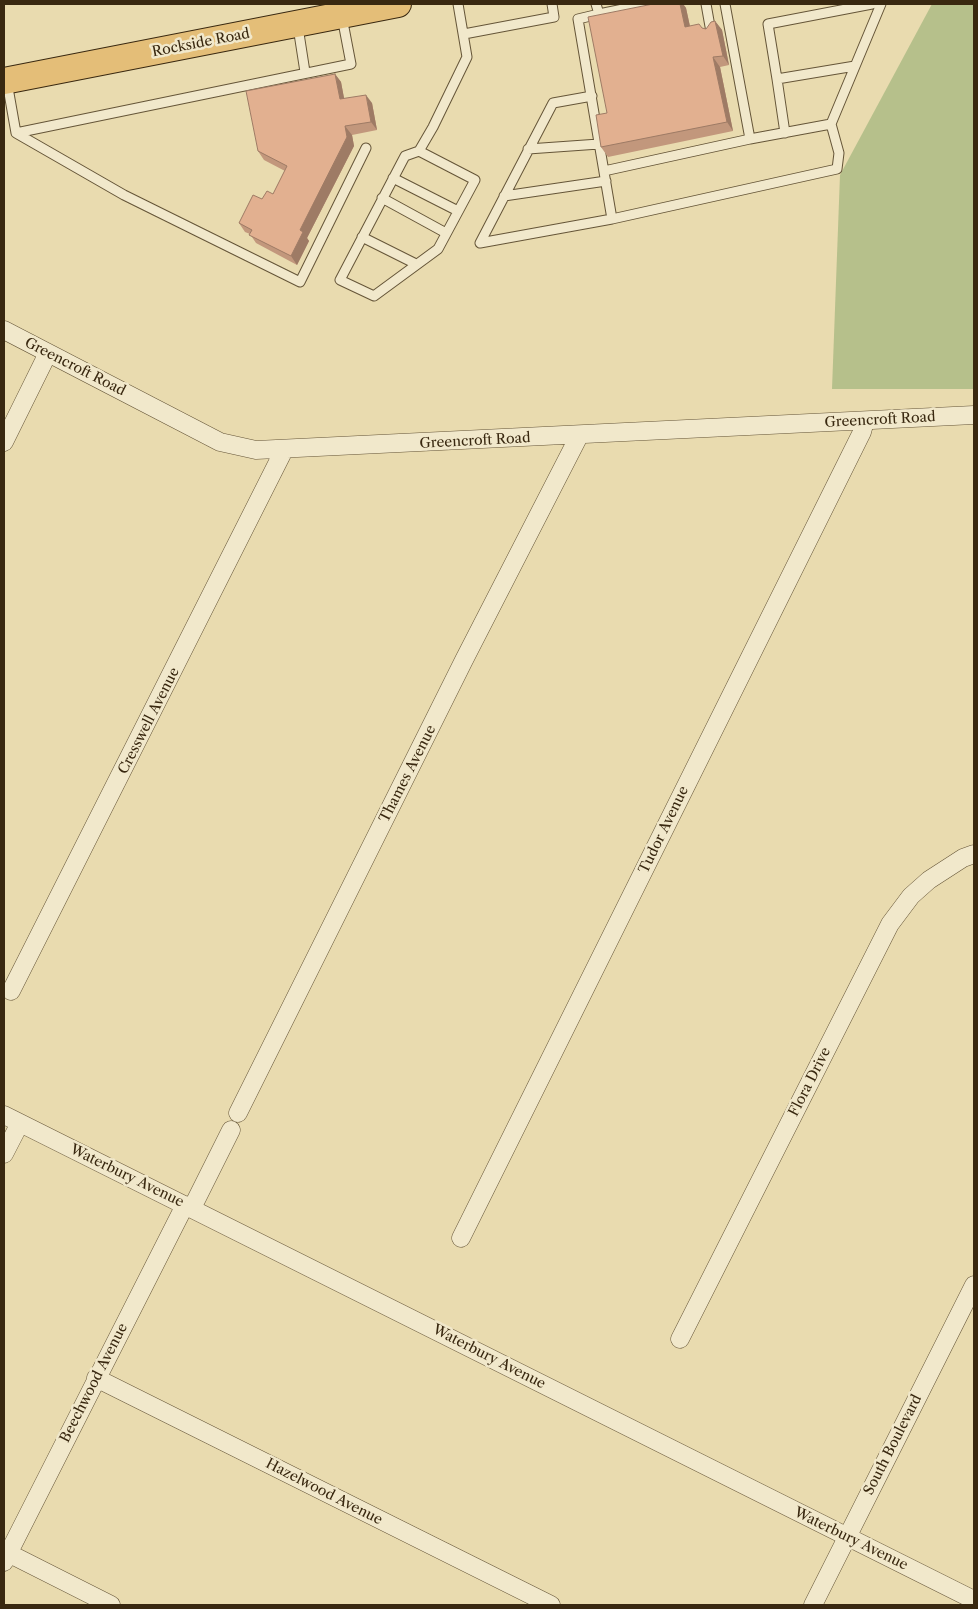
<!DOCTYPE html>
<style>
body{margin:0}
#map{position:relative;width:978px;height:1609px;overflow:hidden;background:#e9dbaf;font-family:"Libre Caslon Text",serif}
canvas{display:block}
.frame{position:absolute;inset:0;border:5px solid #392810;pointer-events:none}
</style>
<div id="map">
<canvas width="978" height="1609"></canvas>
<div class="frame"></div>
</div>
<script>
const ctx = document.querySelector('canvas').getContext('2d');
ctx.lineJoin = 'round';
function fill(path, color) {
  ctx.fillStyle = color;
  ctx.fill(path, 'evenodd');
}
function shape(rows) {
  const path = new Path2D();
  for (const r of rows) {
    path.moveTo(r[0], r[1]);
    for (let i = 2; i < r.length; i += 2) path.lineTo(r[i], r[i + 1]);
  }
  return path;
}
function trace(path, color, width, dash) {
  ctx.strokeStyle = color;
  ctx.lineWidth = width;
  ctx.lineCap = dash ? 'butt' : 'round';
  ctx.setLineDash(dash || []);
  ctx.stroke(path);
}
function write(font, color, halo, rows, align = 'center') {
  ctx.font = font + ' "Libre Caslon Text",serif';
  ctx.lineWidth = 5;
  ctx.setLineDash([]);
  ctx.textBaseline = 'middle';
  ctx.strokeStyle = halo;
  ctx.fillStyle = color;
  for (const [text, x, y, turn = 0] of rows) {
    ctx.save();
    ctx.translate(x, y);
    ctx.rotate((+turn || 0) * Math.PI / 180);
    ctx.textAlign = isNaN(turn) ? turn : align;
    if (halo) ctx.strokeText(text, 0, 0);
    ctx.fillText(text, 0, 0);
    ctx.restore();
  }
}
fill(shape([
 [932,4,974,4,974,389,832,389,840,175]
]), '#b6c08b');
const lane = shape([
 [596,4,599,14,647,4],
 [706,4,711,32],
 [725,4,750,139,831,124],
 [599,14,578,19,612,219,837,169,839,153,831,124,881,4],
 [298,27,305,72],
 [464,34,554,17,552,4],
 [855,66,777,79,768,24,872,4],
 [777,79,785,133],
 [7,82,16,133,124,195,300,282,366,148],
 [592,96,553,103,480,243,612,219],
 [16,133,351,64,342,17],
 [528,149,599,144],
 [419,151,475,180,438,249,374,296,340,280,405,156,419,151,433,127,467,57,458,4],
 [604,171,750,139],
 [393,178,458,211],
 [504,196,606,181],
 [382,198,446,233],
 [362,237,416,264]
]);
const street = shape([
 [4,330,220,442,256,450,974,415],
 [4,442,48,353],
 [11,991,284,450],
 [238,1113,464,660,579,436],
 [4,1115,974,1600],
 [4,1154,20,1123],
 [192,1208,231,1130],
 [461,1238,862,432,865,421],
 [680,1339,890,924,911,896,929,880,963,858,974,854],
 [96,1378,551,1605],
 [8,1553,111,1605],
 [4,1562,185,1205],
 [813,1605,974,1285]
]);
const primary = shape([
 [4,81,398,4]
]);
trace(lane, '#655538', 11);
trace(street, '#655538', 19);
trace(primary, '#392810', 28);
trace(lane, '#f1e8cb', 9);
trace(street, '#f1e8cb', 18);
trace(primary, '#e4be78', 26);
fill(shape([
 [653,4,683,4,686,8,690,26,706,29,715,21,722,30,729,65,720,67,733,131,608,157,601,147],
 [335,74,341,82,344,99,372,103,377,130,352,135,354,146,307,238,309,241,297,265,256,243,250,234,245,232,239,223,262,199,273,194,285,171,264,160,258,151]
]), '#c2977c');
fill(shape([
 [680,4,683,4,686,8,692,36,685,27],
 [715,21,722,30,729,65,723,56],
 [713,57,720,67,733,131,727,122],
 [335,74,341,82,346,108,340,99],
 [366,95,372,103,377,130,371,122],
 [345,126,352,135,354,146,307,238,309,241,297,265,291,256,300,230]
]), '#9e7b65');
const building = shape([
 [653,4,680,4,685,27,699,24,702,28,706,29,711,22,715,21,723,56,713,57,727,122,601,147,596,115,607,113,588,17,653,4],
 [335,74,340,99,366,95,371,122,345,126,347,137,300,230,303,232,291,256,249,235,252,230,239,223,253,195,262,199,267,191,273,194,287,166,258,151,246,91,335,74]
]);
fill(building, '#e2b090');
trace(building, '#9e7b65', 1);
write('14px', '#392810', '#f1e8cb', [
 ["Rockside Road",201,43,-11],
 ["Greencroft Road",75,367,27],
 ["Greencroft Road",880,420,-3],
 ["Greencroft Road",475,441,-3],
 ["Cresswell Avenue",149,721,-63],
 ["Thames Avenue",408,774,-63],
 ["Tudor Avenue",664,830,-64],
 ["Flora Drive",810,1082,-63],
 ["Waterbury Avenue",127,1176,26],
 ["Waterbury Avenue",489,1357,27],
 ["Beechwood Avenue",94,1383,-63],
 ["South Boulevard",893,1445,-63],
 ["Hazelwood Avenue",324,1492,27],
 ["Waterbury Avenue",851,1539,26]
]);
</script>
